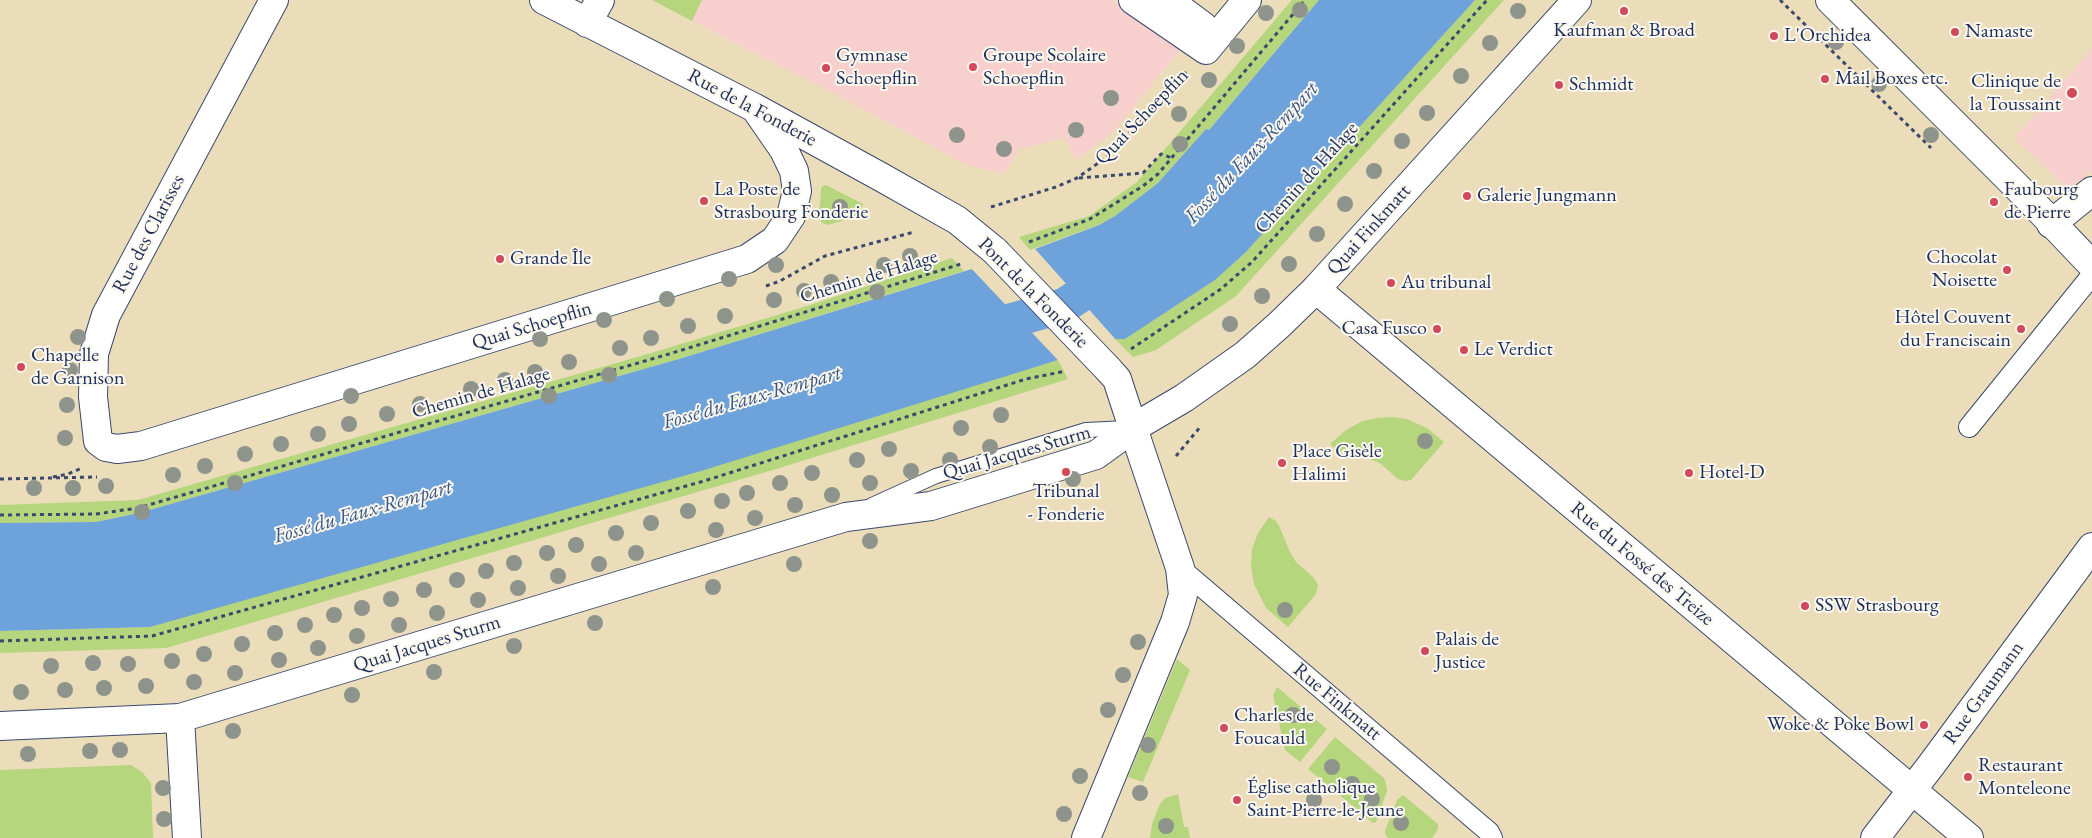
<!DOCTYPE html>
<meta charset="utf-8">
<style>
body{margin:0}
canvas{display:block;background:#ebddba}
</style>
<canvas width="2092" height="838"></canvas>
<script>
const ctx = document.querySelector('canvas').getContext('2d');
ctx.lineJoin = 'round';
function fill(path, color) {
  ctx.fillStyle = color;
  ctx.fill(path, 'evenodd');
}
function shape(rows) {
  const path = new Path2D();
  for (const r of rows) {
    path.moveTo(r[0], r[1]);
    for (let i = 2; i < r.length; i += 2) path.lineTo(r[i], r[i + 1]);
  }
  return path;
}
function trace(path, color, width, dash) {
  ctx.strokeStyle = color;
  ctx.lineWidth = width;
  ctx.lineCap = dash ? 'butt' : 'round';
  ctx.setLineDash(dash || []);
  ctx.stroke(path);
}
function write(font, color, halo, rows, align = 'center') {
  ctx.font = font + ' "EB Garamond",serif';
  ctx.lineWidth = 4;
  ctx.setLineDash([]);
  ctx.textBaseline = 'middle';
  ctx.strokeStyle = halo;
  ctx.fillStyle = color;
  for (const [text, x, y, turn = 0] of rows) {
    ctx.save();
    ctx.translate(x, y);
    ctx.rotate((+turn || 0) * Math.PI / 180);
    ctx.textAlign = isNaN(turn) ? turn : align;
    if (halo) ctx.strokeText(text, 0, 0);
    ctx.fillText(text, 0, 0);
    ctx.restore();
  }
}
fill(shape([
 [652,0,1112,0,1183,46,1120,124,1099,144,1075,159,1064,138,1020,149,1004,173,977,168,961,162,848,101],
 [2092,48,2092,171,2069,190,2014,138]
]), '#f7d0ce');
fill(shape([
 [652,0,702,0,692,21],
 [1292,0,1319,0,1208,131,1206,129,1158,183,1115,216,1098,225,1030,250,1019,237,1089,216,1137,182],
 [1475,0,1504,0,1236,296,1156,350,1133,357,1115,339,1125,339,1215,280,1245,253],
 [826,185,863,204,859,216,828,225,822,223,819,217,821,190,822,186],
 [952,258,964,271,679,359,139,513,96,522,0,523,0,505,138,500,651,353,807,306],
 [1058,360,1068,379,776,469,166,648,0,653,0,631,150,627],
 [1392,417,1407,419,1418,424,1427,428,1444,442,1411,480,1405,481,1398,479,1380,463,1367,458,1343,452,1335,449,1330,444,1346,430,1362,421,1377,418],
 [1269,517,1276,521,1280,528,1289,550,1296,562,1314,578,1318,585,1316,594,1288,627,1266,608,1254,584,1251,567,1252,549,1258,533],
 [1177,659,1190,670,1143,782,1128,777],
 [1277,687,1327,729,1300,762,1285,750,1273,695],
 [1335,737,1385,779,1387,791,1376,822,1373,823,1308,769],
 [131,765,142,772,151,783,153,838,0,838,0,770],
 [1178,794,1184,827,1188,827,1190,838,1150,838,1152,824,1160,804,1165,798],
 [1403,795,1438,824,1438,829,1432,838,1389,838,1386,836,1385,831,1397,800]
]), '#b5d67d');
fill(shape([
 [1319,0,1475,0,1245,253,1215,280,1125,339,1115,339,1035,249,1099,225,1115,216,1158,183,1206,129,1209,130],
 [972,269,1058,360,701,471,150,627,0,631,0,523,96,522,139,513,679,359]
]), '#6da2da');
fill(shape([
 [1033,249,1035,249,1115,339,1112,340,1074,299],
 [974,268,1021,317,1060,359,1058,360,972,269]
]), '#ebddba');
trace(shape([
 [973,332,1065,305,1117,271]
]), '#6da2da', 35);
const service = shape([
 [872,505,936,476,1086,430,1127,428]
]);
const pedestrian = shape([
 [1969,427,2092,275],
 [1180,568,1489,832,1492,838]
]);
const minor = shape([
 [274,0,106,315,94,354,93,397,98,441,106,447,117,449,141,446,747,259,775,240,791,216,797,191,794,171,784,150,755,108],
 [544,0,755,108,881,177,957,220,995,251],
 [1133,0,1206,50,1247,0],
 [1168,0,1203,26],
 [1830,0,2031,201,2092,265],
 [587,23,600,0],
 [2051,224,2092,191],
 [1316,289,1969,838],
 [1108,369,1117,379,1133,428],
 [180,718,187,838],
 [1875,838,1932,764,2092,547]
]);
const tertiary = shape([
 [0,726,180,718,846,517,931,506,1096,455,1133,428,1184,398,1245,355,1279,325,1316,289,1577,0],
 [1086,838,1175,622,1183,595,1180,568,1133,428]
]);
trace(service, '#3a496c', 16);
trace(pedestrian, '#3a496c', 22);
trace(minor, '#3a496c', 30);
trace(tertiary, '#3a496c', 30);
trace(shape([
 [1780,0,1931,148],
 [1079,178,1143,173,1161,154,1172,158],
 [991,207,1056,187,1077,178,1107,157,1186,72],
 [1029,242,1090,219,1143,186,1158,174,1305,0],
 [766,286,780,281,825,256,914,232],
 [1131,349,1221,289,1252,262,1487,0],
 [1176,456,1201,426],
 [53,477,68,474,82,468],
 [0,479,97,477],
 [0,515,96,514,138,508,669,354,961,264],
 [0,641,152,636,704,481,1026,379,1066,371]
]), '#3a496c', 3, [4, 4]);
trace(service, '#fff', 14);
trace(pedestrian, '#fff', 20);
trace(minor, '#fff', 28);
trace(tertiary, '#fff', 28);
const minorBridge = shape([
 [995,251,1108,369]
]);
trace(minorBridge, '#3a496c', 30, []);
trace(minorBridge, '#fff', 28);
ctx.fillStyle = '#8e948c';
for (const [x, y] of [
 [1300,10],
 [1518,11],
 [1266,13],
 [1836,42],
 [1490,43],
 [1237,46],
 [1461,76],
 [1209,80],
 [1879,84],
 [1111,98],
 [1427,113],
 [1179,114],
 [1076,130],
 [957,135],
 [1931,135],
 [1402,141],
 [1180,144],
 [1004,149],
 [1374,171],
 [1345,204],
 [840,207],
 [1317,234],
 [910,256],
 [1289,264],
 [776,265],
 [884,265],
 [729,279],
 [831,282],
 [804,291],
 [877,292],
 [1262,296],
 [667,299],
 [774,300],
 [725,316],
 [604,320],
 [1230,324],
 [688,326],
 [78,337],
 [651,338],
 [540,339],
 [620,348],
 [569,362],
 [70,370],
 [535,372],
 [609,375],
 [505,380],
 [471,389],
 [351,396],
 [549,396],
 [420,404],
 [67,405],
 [387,414],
 [1001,415],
 [349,424],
 [961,428],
 [318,434],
 [65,438],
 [1425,441],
 [281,444],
 [990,447],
 [889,449],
 [245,454],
 [857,460],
 [950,460],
 [205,466],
 [911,471],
 [812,473],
 [173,475],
 [1073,479],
 [235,483],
 [780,483],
 [870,483],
 [106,486],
 [34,488],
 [73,488],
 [747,493],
 [832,495],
 [722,501],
 [795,505],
 [688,511],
 [142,512],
 [755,518],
 [651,523],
 [716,530],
 [616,533],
 [870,541],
 [576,545],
 [547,553],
 [636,553],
 [514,563],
 [599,564],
 [794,564],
 [486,571],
 [558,576],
 [457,580],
 [713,587],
 [518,588],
 [424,590],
 [391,599],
 [478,600],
 [362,608],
 [1285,610],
 [437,613],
 [334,615],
 [595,623],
 [305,625],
 [399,625],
 [275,633],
 [357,636],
 [1138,642],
 [242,644],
 [514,646],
 [318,648],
 [204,654],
 [279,660],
 [172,661],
 [93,663],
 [128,664],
 [51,666],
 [434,672],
 [235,673],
 [1123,675],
 [194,682],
 [146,686],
 [104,688],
 [65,690],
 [21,692],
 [352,695],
 [1108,710],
 [1293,715],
 [233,731],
 [1148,745],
 [120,750],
 [90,751],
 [28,754],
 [1332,767],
 [1080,776],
 [1352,784],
 [163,788],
 [1140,793],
 [1372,799],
 [1314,800],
 [1064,814],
 [164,819],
 [1401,823],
 [1166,826]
]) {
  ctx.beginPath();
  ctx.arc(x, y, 8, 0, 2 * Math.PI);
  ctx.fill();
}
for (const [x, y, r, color] of [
 [1624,11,5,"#d1495b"],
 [1955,32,5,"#d1495b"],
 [1774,36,5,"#d1495b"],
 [973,67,5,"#d1495b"],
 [826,68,5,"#d1495b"],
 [1825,79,5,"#d1495b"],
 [1559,85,5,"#d1495b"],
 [2072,93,6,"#d1495b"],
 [1467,196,5,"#d1495b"],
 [704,201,5,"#d1495b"],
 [1994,202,5,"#d1495b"],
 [500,259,5,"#d1495b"],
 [2007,270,5,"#d1495b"],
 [1391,283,5,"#d1495b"],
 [1437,329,5,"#d1495b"],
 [2021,329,5,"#d1495b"],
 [1464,350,5,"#d1495b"],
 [21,367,5,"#d1495b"],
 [1282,463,5,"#d1495b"],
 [1066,472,5,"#d1495b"],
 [1689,473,5,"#d1495b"],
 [1805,606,5,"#d1495b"],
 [1425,651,5,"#d1495b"],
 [1924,725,5,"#d1495b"],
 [1224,728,5,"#d1495b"],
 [1968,777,5,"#d1495b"],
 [1237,800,5,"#d1495b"]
]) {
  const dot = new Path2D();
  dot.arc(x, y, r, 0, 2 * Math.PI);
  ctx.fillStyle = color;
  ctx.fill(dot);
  trace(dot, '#fbf7ec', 2);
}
write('20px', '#1b2f5e', '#fbf7ec', [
 ["Kaufman & Broad",1624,31,"center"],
 ["Namaste",1965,32],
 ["L'Orchidea",1784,36],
 ["Gymnase",836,56],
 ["Schoepflin",836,79],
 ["Groupe Scolaire",983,56],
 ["Schoepflin",983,79],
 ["Mail Boxes etc.",1835,79],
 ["Clinique de",2061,82,"right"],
 ["la Toussaint",2061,105,"right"],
 ["Schmidt",1569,85],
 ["La Poste de",714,190],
 ["Strasbourg Fonderie",714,213],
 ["Faubourg",2004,190],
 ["de Pierre",2004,213],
 ["Galerie Jungmann",1477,196],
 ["Chocolat",1997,258,"right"],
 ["Noisette",1997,281,"right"],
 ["Grande Île",510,259],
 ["Au tribunal",1401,283],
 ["Hôtel Couvent",2011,318,"right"],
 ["du Franciscain",2011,341,"right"],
 ["Casa Fusco",1427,329,"right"],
 ["Le Verdict",1474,350],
 ["Chapelle",31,356],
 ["de Garnison",31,379],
 ["Place Gisèle",1292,452],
 ["Halimi",1292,475],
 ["Hotel-D",1699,473],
 ["Tribunal",1066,492,"center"],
 ["- Fonderie",1066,515,"center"],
 ["SSW Strasbourg",1815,606],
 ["Palais de",1435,640],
 ["Justice",1435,663],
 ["Charles de",1234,716],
 ["Foucauld",1234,739],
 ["Woke & Poke Bowl",1914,725,"right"],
 ["Restaurant",1978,766],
 ["Monteleone",1978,789],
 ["Église catholique",1247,788],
 ["Saint-Pierre-le-Jeune",1247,811]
], 'left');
write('20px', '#1b2f5e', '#fbf7ec', [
 ["Rue de la Fonderie",752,108,28],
 ["Quai Schoepflin",1142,117,-46],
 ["Chemin de Halage",1307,178,-48],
 ["Quai Finkmatt",1369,230,-48],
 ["Rue des Clarisses",149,234,-62],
 ["Chemin de Halage",869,277,-17],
 ["Pont de la Fonderie",1033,293,45],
 ["Quai Schoepflin",532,326,-17],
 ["Chemin de Halage",481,393,-16],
 ["Quai Jacques Sturm",1017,453,-16],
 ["Rue du Fossé des Treize",1642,564,40],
 ["Quai Jacques Sturm",427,644,-17],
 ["Rue Graumann",1984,693,-54],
 ["Rue Finkmatt",1337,702,40]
]);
write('italic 21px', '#385789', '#fbf7ec', [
 ["Fossé du Faux-Rempart",1252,153,-47],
 ["Fossé du Faux-Rempart",752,398,-16],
 ["Fossé du Faux-Rempart",363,512,-16]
]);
</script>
